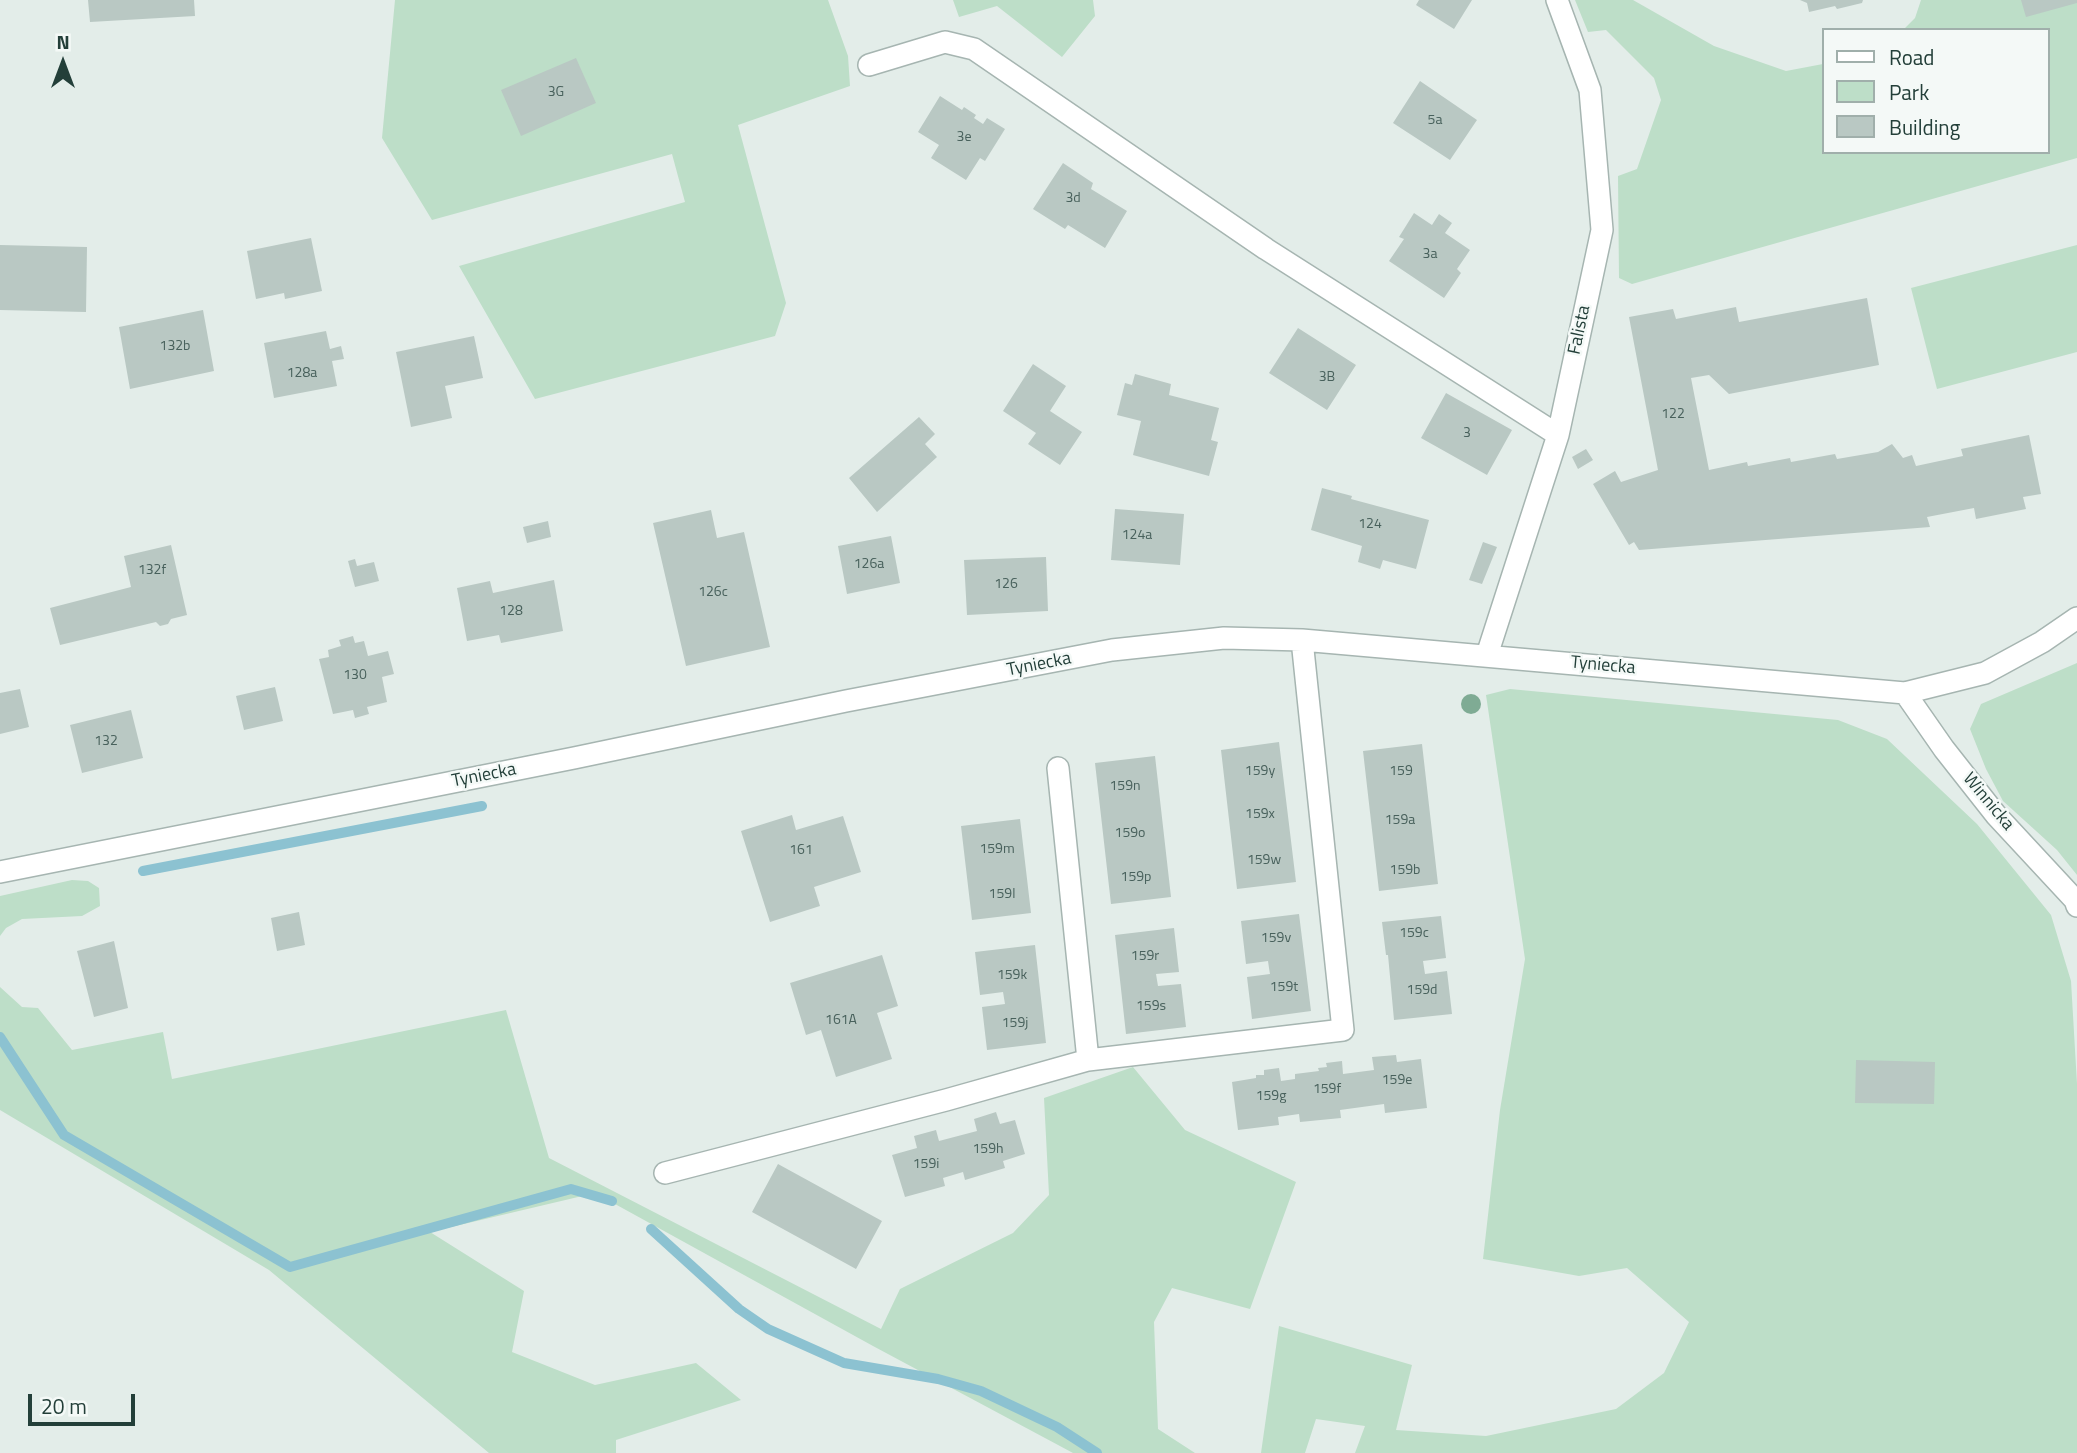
<!DOCTYPE html>
<style>
body{margin:0}
#map{position:relative;width:2077px;height:1453px;overflow:hidden;background:#e3ede9;font-family:"Titillium Web",sans-serif}
canvas{display:block}
.legend{position:absolute;left:1822px;top:28px;width:228px;height:126px;box-sizing:border-box;background:#f4f9f7;border:2px solid #a0afab;margin:0;padding:9px 12px;list-style:none;font-size:21px;color:#233f39}
.legend li{display:flex;align-items:center;gap:14px;height:35px}
.legend b{width:35px;border:2px solid #a0afab}
.north{position:absolute;left:28px;top:28px;width:70px;height:70px;-webkit-text-stroke:5px #f4f9f7;paint-order:stroke;rotate:0deg;font-size:19px;font-weight:700;line-height:28px;text-align:center;color:#233f39}
.north::after{content:'';display:block;margin:auto;width:24px;height:32px;background:#233f39;clip-path:polygon(50% 0,100% 100%,50% 72%,0 100%)}
.scale{position:absolute;left:28px;top:1394px;width:107px;height:32px;box-sizing:border-box;border:4px solid #233f39;border-top:0;padding-left:9px;font-size:21px;line-height:24px;white-space:nowrap;color:#233f39;-webkit-text-stroke:5px #f4f9f7;paint-order:stroke}
</style>
<div id="map">
<canvas width="2077" height="1453"></canvas>
<ul class="legend">
<li><b style="height:9px;background:#fff"></b>Road</li>
<li><b style="height:19px;background:#bddec8"></b>Park</li>
<li><b style="height:19px;background:#b9c8c3"></b>Building</li>
</ul>
<div class="north">N</div>
<div class="scale">20 m</div>
</div>
<script>
const ctx = document.querySelector('canvas').getContext('2d');
ctx.lineJoin = 'round';
function fill(path, color) {
  ctx.fillStyle = color;
  ctx.fill(path, 'evenodd');
}
function shape(rows) {
  const path = new Path2D();
  for (const r of rows) {
    path.moveTo(r[0], r[1]);
    for (let i = 2; i < r.length; i += 2) path.lineTo(r[i], r[i + 1]);
  }
  return path;
}
function trace(path, color, width, dash) {
  ctx.strokeStyle = color;
  ctx.lineWidth = width;
  ctx.lineCap = dash ? 'butt' : 'round';
  ctx.setLineDash(dash || []);
  ctx.stroke(path);
}
function write(font, color, halo, rows, align = 'center') {
  ctx.font = font + ' "Titillium Web",sans-serif';
  ctx.lineWidth = 5;
  ctx.setLineDash([]);
  ctx.textBaseline = 'middle';
  ctx.strokeStyle = halo;
  ctx.fillStyle = color;
  for (const [text, x, y, turn = 0] of rows) {
    ctx.save();
    ctx.translate(x, y);
    ctx.rotate((+turn || 0) * Math.PI / 180);
    ctx.textAlign = isNaN(turn) ? turn : align;
    if (halo) ctx.strokeText(text, 0, 0);
    ctx.fillText(text, 0, 0);
    ctx.restore();
  }
}
fill(shape([
 [395,0,828,0,848,56,850,86,738,125,786,303,775,336,535,399,459,266,685,202,672,154,432,220,382,138],
 [953,0,1093,0,1095,16,1062,57,997,6,959,17],
 [1575,0,1633,0,1714,46,1786,71,1823,64,1823,152,2047,152,2047,30,1903,30,1915,18,1921,0,2077,0,2077,158,1632,284,1619,278,1618,176,1637,169,1661,100,1654,78,1606,30,1588,32],
 [2077,245,2077,352,1937,389,1911,288],
 [2077,663,2077,875,2057,850,2003,801,1986,769,1970,729,1981,704],
 [1510,689,1838,720,1887,739,1977,824,2051,915,2071,981,2077,1084,2077,1453,1355,1453,1365,1426,1316,1419,1305,1453,1261,1453,1279,1326,1412,1365,1396,1430,1486,1436,1616,1409,1664,1373,1689,1322,1627,1268,1579,1276,1483,1259,1500,1110,1525,959,1486,695],
 [72,880,88,881,99,888,100,906,82,916,22,919,6,928,0,936,0,896],
 [0,987,22,1007,38,1008,72,1050,163,1032,172,1079,506,1010,549,1158,881,1329,900,1289,1013,1233,1049,1195,1044,1098,1133,1067,1185,1130,1296,1182,1250,1309,1172,1288,1154,1322,1158,1429,1195,1453,1073,1453,873,1346,595,1193,430,1232,524,1291,512,1352,595,1385,696,1363,741,1400,616,1440,616,1453,489,1453,269,1270,0,1110]
]), '#bddec8');
trace(shape([
 [143,871,482,806],
 [0,1037,64,1135,290,1267,571,1189,612,1201],
 [651,1229,739,1309,768,1329,844,1363,938,1379,981,1391,1057,1427,1097,1453]
]), '#8cc2d1', 10);
fill(shape([
 [88,0,194,0,195,16,90,22],
 [1419,0,1472,0,1454,29,1416,5],
 [1800,0,1863,0,1862,3,1837,9,1835,6,1809,12,1807,3],
 [2021,0,2077,0,2077,3,2026,17],
 [576,58,596,103,521,136,501,90],
 [1420,81,1477,120,1450,160,1393,123],
 [940,96,962,110,964,107,976,115,974,118,983,124,987,118,1005,129,985,161,980,158,966,180,931,158,939,145,918,132],
 [1063,163,1093,183,1091,189,1127,211,1105,248,1068,225,1065,229,1033,209],
 [1414,213,1432,225,1439,214,1452,223,1445,233,1470,250,1457,269,1461,273,1444,298,1389,261,1404,239,1399,237],
 [311,238,322,291,285,299,284,293,256,299,247,251],
 [0,245,87,247,86,312,0,310],
 [1867,298,1879,365,1729,394,1709,375,1691,378,1709,470,1747,462,1748,466,1790,458,1791,462,1835,454,1837,459,1878,452,1892,444,1903,458,1912,455,1916,466,1963,456,1961,449,2029,435,2041,494,2023,497,2026,509,1976,519,1974,508,1927,517,1930,527,1639,550,1634,542,1629,545,1593,484,1615,471,1621,482,1658,470,1629,317,1673,309,1676,319,1736,307,1739,322],
 [203,310,214,371,130,389,119,327],
 [1298,328,1356,365,1327,410,1269,373],
 [326,331,330,349,341,346,344,359,332,361,337,386,274,398,264,343],
 [474,336,483,378,445,386,452,418,411,427,396,352],
 [1033,364,1066,386,1050,411,1082,432,1060,465,1028,444,1036,433,1003,411],
 [1135,374,1171,384,1169,395,1219,408,1211,440,1218,442,1209,476,1133,455,1141,421,1117,415,1125,383,1132,385],
 [1446,393,1512,430,1487,475,1421,438],
 [919,417,935,434,925,444,937,457,877,512,849,478],
 [1586,449,1593,460,1578,469,1572,457],
 [1322,488,1352,496,1351,499,1429,520,1416,569,1383,560,1380,569,1358,562,1362,546,1311,530],
 [1115,509,1184,514,1180,565,1111,560],
 [711,510,717,538,744,532,770,647,686,666,653,523],
 [548,521,551,537,527,543,523,527],
 [891,536,900,583,847,594,838,546],
 [1483,542,1497,547,1482,584,1469,580],
 [171,545,187,615,171,619,168,624,160,626,156,622,60,645,50,608,131,587,124,556],
 [1046,557,1048,611,967,615,964,560],
 [355,559,357,566,374,562,379,581,355,587,348,561],
 [554,580,563,631,501,643,499,635,467,641,457,588,490,581,493,593],
 [353,636,355,643,364,641,368,656,388,651,394,674,382,677,387,702,367,707,369,714,355,718,353,710,333,714,319,659,329,657,328,650,341,646,339,640],
 [275,687,283,721,244,730,236,696],
 [20,689,29,727,0,734,0,693],
 [131,710,143,758,82,773,70,725],
 [1279,742,1296,882,1237,889,1221,750],
 [1422,744,1438,884,1379,891,1363,751],
 [1155,756,1171,897,1111,904,1095,763],
 [792,815,796,830,843,816,861,872,814,887,820,906,770,922,741,831],
 [1020,819,1031,913,972,920,961,826],
 [299,912,305,945,277,951,271,918],
 [1299,914,1311,1011,1252,1019,1247,977,1270,974,1269,968,1268,961,1246,964,1241,921],
 [1441,916,1446,958,1423,961,1425,974,1447,971,1452,1014,1394,1020,1388,955,1386,955,1382,922],
 [1174,928,1179,972,1156,974,1158,986,1181,984,1186,1027,1126,1034,1115,935],
 [114,941,128,1008,94,1017,77,951],
 [1035,945,1046,1043,987,1050,982,1007,1005,1004,1003,992,980,995,975,952],
 [882,955,898,1006,877,1013,892,1059,836,1077,821,1030,806,1035,790,983],
 [1396,1055,1397,1062,1421,1059,1427,1108,1385,1113,1384,1104,1340,1110,1341,1118,1300,1122,1299,1114,1278,1117,1279,1125,1238,1130,1232,1082,1256,1078,1256,1075,1264,1075,1264,1070,1279,1068,1281,1081,1295,1079,1295,1074,1319,1071,1318,1068,1327,1067,1326,1063,1342,1061,1343,1074,1374,1070,1372,1057],
 [1856,1060,1935,1062,1934,1104,1855,1103],
 [996,1112,1000,1124,1015,1120,1025,1154,1003,1161,1005,1168,965,1180,963,1172,943,1178,945,1186,905,1197,892,1155,917,1148,914,1136,936,1130,939,1141,977,1131,974,1119],
 [778,1164,882,1221,856,1269,752,1212]
]), '#b9c8c3');
const minor = shape([
 [869,65,945,42,974,49,1266,249,1558,435],
 [1487,655,1558,435,1602,230,1590,90,1557,0],
 [1905,693,1944,749,1996,815,2075,900,2077,906],
 [1058,768,1088,1060],
 [0,872,574,758,846,701,1112,650,1224,638,1302,640,1905,693,1985,673,2042,642,2077,618],
 [665,1173,946,1100,1088,1060,1343,1030,1302,640]
]);
trace(minor, '#a6b5b1', 24);
trace(minor, '#fff', 21);
ctx.fillStyle = '#7fab94';
for (const [x, y] of [
 [1471,704]
]) {
  ctx.beginPath();
  ctx.arc(x, y, 10, 0, 2 * Math.PI);
  ctx.fill();
}
write('14px', '#48615c', null, [
 ["3G",556,93],
 ["5a",1435,121],
 ["3e",964,138],
 ["3d",1073,199],
 ["3a",1430,255],
 ["132b",175,347],
 ["128a",302,374],
 ["3B",1327,378],
 ["122",1673,415],
 ["3",1467,434],
 ["124",1370,525],
 ["124a",1137,536],
 ["126a",869,565],
 ["132f",152,571],
 ["126",1006,585],
 ["126c",713,593],
 ["128",511,612],
 ["130",355,676],
 ["132",106,742],
 ["159y",1260,772],
 ["159",1401,772],
 ["159n",1125,787],
 ["159x",1260,815],
 ["159a",1400,821],
 ["159o",1130,834],
 ["159m",997,850],
 ["161",801,851],
 ["159w",1264,861],
 ["159b",1405,871],
 ["159p",1136,878],
 ["159l",1002,895],
 ["159c",1414,934],
 ["159v",1276,939],
 ["159r",1145,957],
 ["159k",1012,976],
 ["159t",1284,988],
 ["159d",1422,991],
 ["159s",1151,1007],
 ["161A",841,1021],
 ["159j",1015,1024],
 ["159e",1397,1081],
 ["159f",1327,1090],
 ["159g",1271,1097],
 ["159h",988,1150],
 ["159i",926,1165]
]);
write('18px', '#233f39', '#f4f9f7', [
 ["Falista",1580,330,-78],
 ["Tyniecka",1039,665,-11],
 ["Tyniecka",1603,666,5],
 ["Tyniecka",484,776,-11],
 ["Winnicka",1988,802,50]
]);
</script>
